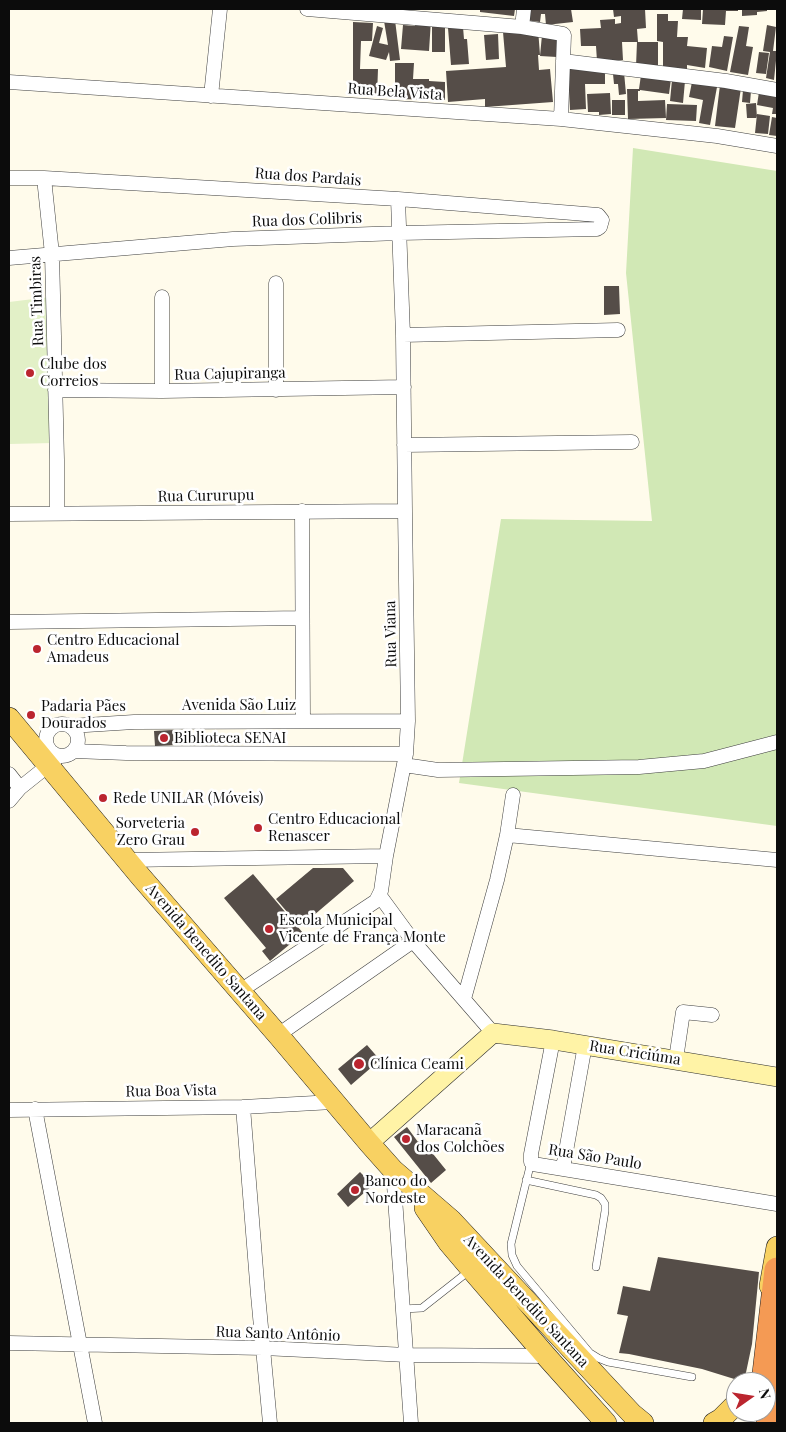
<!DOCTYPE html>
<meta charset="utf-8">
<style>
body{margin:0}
#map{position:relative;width:786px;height:1432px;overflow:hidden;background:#fffbeb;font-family:"Playfair Display",serif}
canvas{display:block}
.frame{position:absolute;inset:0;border:10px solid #0c0c0c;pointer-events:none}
.north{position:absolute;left:726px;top:1372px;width:50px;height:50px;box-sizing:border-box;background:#fff;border:1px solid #9e9e9e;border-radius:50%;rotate:77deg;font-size:14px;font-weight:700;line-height:20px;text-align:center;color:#0c0c0c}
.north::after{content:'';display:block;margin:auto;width:18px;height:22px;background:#bb252f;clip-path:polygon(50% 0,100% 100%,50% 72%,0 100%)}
</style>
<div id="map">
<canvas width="786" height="1432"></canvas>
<div class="frame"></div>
<div class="north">N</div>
</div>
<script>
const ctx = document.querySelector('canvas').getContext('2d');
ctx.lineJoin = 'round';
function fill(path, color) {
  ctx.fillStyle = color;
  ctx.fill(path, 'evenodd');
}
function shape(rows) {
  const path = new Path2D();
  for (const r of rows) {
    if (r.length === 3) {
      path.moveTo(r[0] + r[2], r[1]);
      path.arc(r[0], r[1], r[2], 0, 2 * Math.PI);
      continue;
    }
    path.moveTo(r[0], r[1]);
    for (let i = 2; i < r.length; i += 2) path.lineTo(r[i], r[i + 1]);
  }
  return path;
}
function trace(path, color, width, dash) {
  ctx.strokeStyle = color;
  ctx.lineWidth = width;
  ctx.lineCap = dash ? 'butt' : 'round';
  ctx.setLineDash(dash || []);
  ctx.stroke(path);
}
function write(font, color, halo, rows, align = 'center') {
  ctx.font = font + ' "Playfair Display",serif';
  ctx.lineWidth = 5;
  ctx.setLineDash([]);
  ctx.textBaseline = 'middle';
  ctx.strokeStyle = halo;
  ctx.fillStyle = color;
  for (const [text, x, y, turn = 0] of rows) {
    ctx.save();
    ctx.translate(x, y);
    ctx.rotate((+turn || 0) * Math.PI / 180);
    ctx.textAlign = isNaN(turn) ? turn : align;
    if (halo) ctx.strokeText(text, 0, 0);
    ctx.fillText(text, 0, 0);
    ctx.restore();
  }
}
fill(shape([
 [633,148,777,171,777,826,459,783,501,519,652,521,626,273]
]), '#d1e8b5');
fill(shape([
 [50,297,53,443,9,444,9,302]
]), '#e2f0c7');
fill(shape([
 [480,9,515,9,514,16,480,12],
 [526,9,571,9,573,22,546,25,545,14,541,14,540,22,525,20],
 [613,9,645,9,646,28,637,29,638,42,622,42,623,60,597,61,596,46,581,46,580,29,601,28,600,20,615,19,615,24,621,23,621,16,614,17],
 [683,9,701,9,701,20,682,19],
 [703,9,738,9,738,11,726,11,725,25,702,24],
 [742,9,767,9,767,11,757,12,757,15,742,16],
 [657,14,668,14,668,21,678,21,677,37,688,37,687,46,707,48,705,68,687,65,687,69,663,68,663,42,657,41],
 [416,19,431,20,429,51,401,49,403,25,415,26],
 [395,20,400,60,390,61,389,52,386,60,369,56,377,26,383,28,379,43,388,45,384,21],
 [353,22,373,23,372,41,361,41,360,69,378,69,377,96,360,95,360,93,353,93],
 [432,23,445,23,445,52,432,52],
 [767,25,776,27,773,51,777,51,774,80,766,78,770,52,763,51],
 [739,26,749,27,746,46,753,47,748,75,730,72],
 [463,27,464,39,467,39,469,64,451,65,448,28],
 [538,29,540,55,538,55,539,70,550,69,553,102,485,107,485,99,448,102,446,71,506,67,503,32],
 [498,34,499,59,486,60,484,35],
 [542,35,559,36,557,57,540,56],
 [724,36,733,37,727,71,709,67,712,46,722,47],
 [637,42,658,42,658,66,636,66],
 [759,52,769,53,766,74,756,73],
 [395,63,414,63,413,79,429,79,429,81,445,82,445,100,395,99],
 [605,68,605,84,585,84,586,109,570,110,568,69],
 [624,72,626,94,619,95,618,84,614,84,613,74],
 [641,75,671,79,669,94,640,90,640,91,638,91,638,101,665,100,666,118,628,119,627,89,639,89],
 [672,80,685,81,683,103,670,101],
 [692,82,717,87,710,125,699,123,703,100,689,97],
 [720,85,741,88,735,128,715,126],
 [743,90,751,91,750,103,742,102],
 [759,92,777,95,777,114,772,114,773,108,757,105],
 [610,93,611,114,599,115,599,112,588,112,587,94],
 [612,100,625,100,625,115,612,115],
 [756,103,757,118,747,118,746,104],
 [667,104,697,105,696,121,666,120],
 [757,114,770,116,768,134,755,133],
 [772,117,777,118,777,136,769,135],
 [604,286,619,286,620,314,604,315],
 [173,730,174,745,155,746,154,731],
 [313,868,343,868,354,881,300,927,276,899],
 [253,874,303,933,270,961,262,951,266,948,224,898],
 [367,1045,380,1060,351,1085,338,1069],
 [407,1127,418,1142,421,1139,446,1170,431,1183,394,1137],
 [360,1172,373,1185,348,1207,337,1194],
 [658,1257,759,1272,752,1344,744,1382,702,1369,629,1354,619,1353,628,1316,617,1314,623,1286,650,1291]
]), '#554d48');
const lane = shape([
 [531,1162,511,1244,512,1255,517,1266,590,1353,598,1358,608,1362,692,1377],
 [526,1180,596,1195,601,1198,605,1204,605,1211,596,1267],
 [403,1309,422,1308,469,1271]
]);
const street = shape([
 [307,9,522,27,563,34,564,35,561,119],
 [522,27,524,9],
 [563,61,726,81,777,90],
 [9,82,561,119,717,136,777,146],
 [211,96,220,9],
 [9,178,44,178,398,199,598,215,602,220,600,227,597,229,400,233,233,239,9,258],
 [44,178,52,254,57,460,57,513],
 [276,283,276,390],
 [162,297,162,391],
 [403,335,618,330],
 [55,390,162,391,404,387],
 [404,445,632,442],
 [302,511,303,721],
 [9,514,405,511],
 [9,622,302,618],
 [62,740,16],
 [70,726,134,722,408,721],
 [74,751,126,753,406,754],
 [404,765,438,770,639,767,704,761,777,742],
 [9,774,20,788],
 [9,801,20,788,55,760],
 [507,835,777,860],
 [127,860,386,856],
 [380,896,413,941,493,1033],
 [240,991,376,901,381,891,386,856,406,754,408,721,405,511,403,335,398,199],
 [464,999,497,880,507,835,513,795],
 [278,1035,413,941],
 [553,1040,531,1154,531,1162,533,1164,777,1204],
 [676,1059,683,1012,712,1015],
 [243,1107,258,1295,270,1423],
 [35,1109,95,1423],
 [9,1110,243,1107,333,1102],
 [563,1168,585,1045],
 [393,1170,411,1423],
 [9,1343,263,1348,407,1355,546,1356]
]);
const secondary = shape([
 [369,1143,493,1033,553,1040,777,1077]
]);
const primary = shape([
 [9,718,141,877,278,1035,369,1143,393,1170,451,1220,632,1414,643,1423],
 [425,1208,449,1243,471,1269,546,1356,606,1423],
 [770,1286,777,1247],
 [714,1423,721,1419,736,1404]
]);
const highway = shape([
 [764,1382,777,1270],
 [769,1423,777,1364]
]);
trace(lane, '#3f3f3f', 8);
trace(street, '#3f3f3f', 15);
trace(secondary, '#2e2e2e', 20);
trace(primary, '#1d1d1d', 22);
trace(highway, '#1d1d1d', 26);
trace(lane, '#fff', 7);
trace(street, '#fff', 14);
trace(secondary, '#fff3a6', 19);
trace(primary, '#f8d162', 21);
trace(highway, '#f49a54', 25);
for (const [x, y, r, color] of [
 [30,373,5,"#bb252f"],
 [37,649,5,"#bb252f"],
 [31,715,5,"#bb252f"],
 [164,738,5,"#bb252f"],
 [103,798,5,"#bb252f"],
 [258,828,5,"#bb252f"],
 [195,832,5,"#bb252f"],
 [269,929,5,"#bb252f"],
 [359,1064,6,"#bb252f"],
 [406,1139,5,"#bb252f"],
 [355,1190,5,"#bb252f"]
]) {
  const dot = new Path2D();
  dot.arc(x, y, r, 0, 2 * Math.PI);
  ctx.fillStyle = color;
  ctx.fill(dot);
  trace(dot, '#fff', 2);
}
write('15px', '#0c0c0c', '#fff', [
 ["Rua Bela Vista",395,92,4],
 ["Rua dos Pardais",308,177,4],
 ["Rua dos Colibris",307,220,-2],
 ["Rua Timbiras",37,301,-92],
 ["Rua Cajupiranga",230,374,-1],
 ["Rua Cururupu",206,496,-1],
 ["Rua Viana",391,634,-91],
 ["Avenida São Luiz",239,705],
 ["Avenida Benedito Santana",206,952,49],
 ["Rua Criciúma",635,1053,9],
 ["Rua Boa Vista",171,1091,-1],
 ["Rua São Paulo",595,1157,9],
 ["Avenida Benedito Santana",526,1301,47],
 ["Rua Santo Antônio",278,1334,2]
]);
write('15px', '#0c0c0c', '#fff', [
 ["Clube dos",40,364],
 ["Correios",40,381],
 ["Centro Educacional",47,640],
 ["Amadeus",47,657],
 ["Padaria Pães",41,706],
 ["Dourados",41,723],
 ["Biblioteca SENAI",174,738],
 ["Rede UNILAR (Móveis)",113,798],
 ["Centro Educacional",268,819],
 ["Renascer",268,836],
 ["Sorveteria",185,823,"right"],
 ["Zero Grau",185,840,"right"],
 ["Escola Municipal",279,920],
 ["Vicente de França Monte",279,937],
 ["Clínica Ceami",370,1064],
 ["Maracanã",416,1130],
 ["dos Colchões",416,1147],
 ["Banco do",365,1181],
 ["Nordeste",365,1198]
], 'left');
</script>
